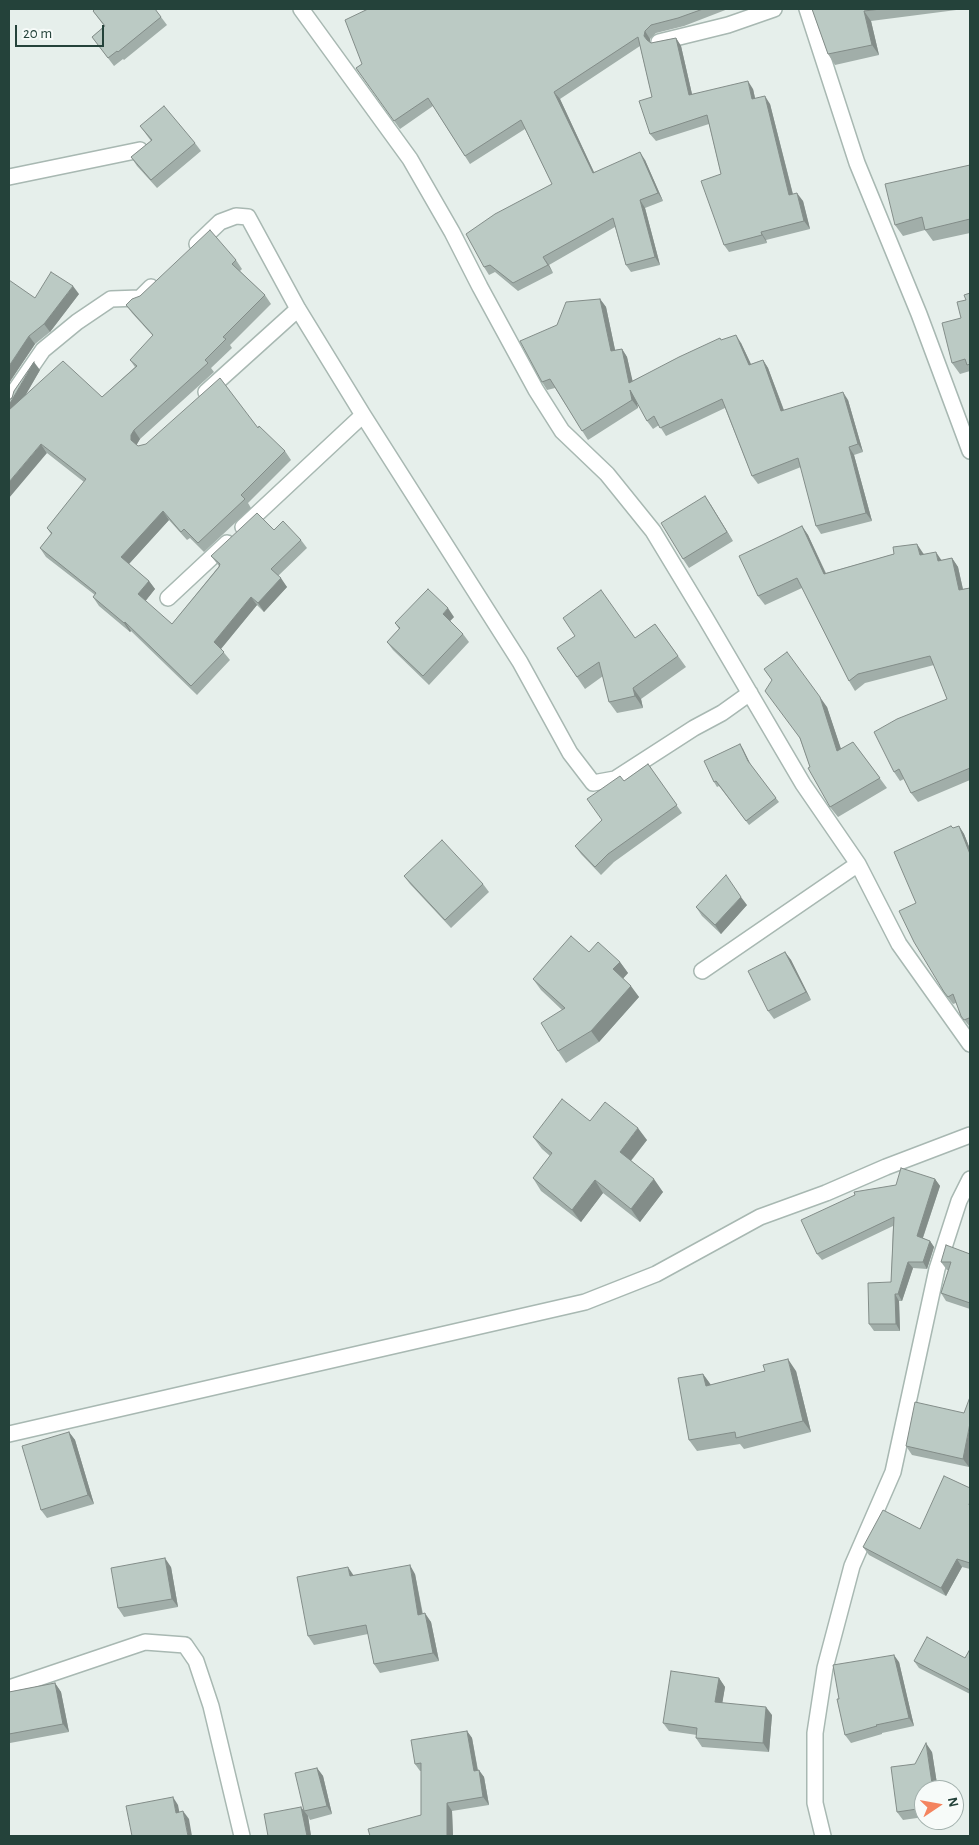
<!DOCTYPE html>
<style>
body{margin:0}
#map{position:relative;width:979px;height:1845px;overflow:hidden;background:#e6efeb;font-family:"Alegreya Sans",sans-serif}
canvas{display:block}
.frame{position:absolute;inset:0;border:10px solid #24423a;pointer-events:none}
.north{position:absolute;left:914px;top:1780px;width:50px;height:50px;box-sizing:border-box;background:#f7fbf9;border:1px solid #a3b1ad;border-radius:50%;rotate:78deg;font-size:14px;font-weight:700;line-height:20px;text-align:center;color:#24423a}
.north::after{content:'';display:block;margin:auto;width:18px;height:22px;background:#f4845f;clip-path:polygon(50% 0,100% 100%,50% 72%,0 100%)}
.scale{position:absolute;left:15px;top:25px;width:89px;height:22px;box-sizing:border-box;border:2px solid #24423a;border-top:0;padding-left:6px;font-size:15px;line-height:18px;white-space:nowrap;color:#24423a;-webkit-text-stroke:4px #f7fbf9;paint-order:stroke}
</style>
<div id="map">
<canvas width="979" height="1845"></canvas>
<div class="frame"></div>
<div class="north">N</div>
<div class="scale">20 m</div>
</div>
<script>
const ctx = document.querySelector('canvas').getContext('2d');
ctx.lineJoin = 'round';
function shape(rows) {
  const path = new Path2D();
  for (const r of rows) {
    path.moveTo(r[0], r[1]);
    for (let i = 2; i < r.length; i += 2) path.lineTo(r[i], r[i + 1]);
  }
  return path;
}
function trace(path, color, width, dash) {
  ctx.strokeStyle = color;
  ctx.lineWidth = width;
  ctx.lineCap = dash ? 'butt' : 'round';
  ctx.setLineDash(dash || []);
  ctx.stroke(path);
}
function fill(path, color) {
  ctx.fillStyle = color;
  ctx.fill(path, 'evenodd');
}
const minor = shape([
 [301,9,410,159,452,232,480,287,536,390,562,431,607,474,653,531,705,617,803,784,858,864,899,944,970,1044],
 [807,9,857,163,919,314,970,451],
 [659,42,728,25,774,9],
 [9,177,140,150],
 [197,244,220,222,236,216,248,217,298,309,363,415,520,662,570,753,593,783,615,779,694,728,722,713,750,693],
 [206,392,298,309],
 [9,403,12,395,43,350,77,322,111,299,140,298,151,287],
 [243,527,363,415],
 [168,598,227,543],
 [702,971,858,864],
 [9,1434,585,1302,656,1274,760,1217,826,1193,886,1167,970,1135],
 [9,1688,145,1642,185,1645,196,1661,211,1706,242,1836],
 [823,1836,815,1803,815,1733,825,1668,852,1566,893,1472,937,1269,959,1201,970,1179]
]);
trace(minor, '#a8b8b2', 18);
trace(minor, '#fff', 15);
fill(shape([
 [368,9,728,9,684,26,656,33,650,39,650,42,651,43,676,38,681,46,692,94,753,89,755,98,770,104,793,194,803,201,810,229,766,240,767,243,729,252,724,245,721,174,709,124,656,141,650,134,652,97,640,46,560,99,594,172,645,160,663,201,645,208,660,265,631,272,626,265,615,227,549,265,553,273,518,291,495,272,489,275,484,267,552,184,525,129,470,164,433,106,400,129,356,68,362,64],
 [812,9,964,9,871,21,879,55,835,65,828,54],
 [93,11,161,17,167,25,124,60,123,59,114,66,92,37,104,26],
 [140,126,195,143,201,151,157,188,137,166,131,157,151,141],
 [970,165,970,233,933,241,925,230,903,236,895,225],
 [236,260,242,269,240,271,265,295,271,304,230,345,232,348,211,368,214,372,140,439,137,444,137,446,138,446,258,428,285,451,291,460,248,503,251,508,204,552,190,538,187,540,169,520,129,564,149,581,155,589,145,601,172,624,219,566,211,556,274,530,301,540,307,548,278,576,287,587,264,612,257,605,221,649,230,660,197,695,131,631,130,632,99,606,93,597,95,595,46,557,40,548,51,534,47,528,84,482,47,453,9,400,40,370,26,394,102,397,135,367,130,360,153,336,132,313,126,305,140,296],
 [970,293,970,371,960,374,952,363,961,318,966,300],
 [79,294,50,332,35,344,9,383,35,298],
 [600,299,606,307,615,350,622,349,627,357,632,381,722,340,741,343,751,364,763,360,768,368,784,410,848,400,863,452,854,455,872,521,821,534,816,526,801,467,758,484,752,476,725,408,666,436,659,425,653,429,647,421,637,402,638,408,588,440,555,388,547,390,542,382,557,325],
 [705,496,733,541,689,568,683,559],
 [802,526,808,535,826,573,894,554,923,553,924,554,942,560,952,558,958,567,963,589,970,588,970,780,918,802,911,793,904,779,900,781,894,772,947,699,934,665,865,683,855,691,849,681,802,588,765,605,758,596],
 [454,617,450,621,463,634,469,642,429,685,393,650,387,642,399,629,395,623],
 [655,624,686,667,641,699,643,708,617,713,609,702,603,676,585,689,557,648,635,638],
 [764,669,827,707,841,749,853,742,887,788,838,817,830,807,810,767,800,739,772,680],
 [740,744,743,749,750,764,779,802,749,825,719,786,717,787,714,782],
 [648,764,682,813,614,862,601,875,581,854,575,846,602,820,624,781],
 [959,826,964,834,970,849,970,1027,961,1016,956,1003,953,1004,944,992,916,903,953,828],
 [404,876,483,884,489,892,451,928,410,884],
 [747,905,721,934,702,916,696,907],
 [589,952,620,962,628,973,623,978,639,997,599,1042,566,1063,558,1051,562,1010,541,990,533,979],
 [785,952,791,960,811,1000,774,1019,768,1011],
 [590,1121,647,1140,631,1161,663,1192,640,1222,603,1193,581,1222,541,1191,533,1178,550,1156,542,1149,533,1137],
 [935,1179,940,1186,923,1238,930,1241,934,1247,927,1269,913,1268,902,1301,899,1301,900,1331,874,1331,869,1324,891,1282,893,1226,822,1260,817,1254],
 [970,1254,970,1309,946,1301,941,1293,948,1270,947,1270,941,1262],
 [765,1371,796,1371,811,1432,744,1449,740,1444,697,1451,689,1440,703,1374,711,1385],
 [964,1413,969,1467,912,1455,906,1446],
 [69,1432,75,1440,94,1504,47,1518,41,1510],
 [970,1488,970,1569,962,1567,946,1596,869,1555,863,1547,920,1529],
 [171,1567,178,1607,124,1617,118,1608],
 [415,1574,423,1614,431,1622,439,1661,380,1673,374,1664,368,1634,314,1645,308,1636,354,1575],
 [970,1649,970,1694,919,1668,914,1661,965,1658],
 [899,1662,914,1726,882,1733,882,1734,851,1743,845,1735,839,1699],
 [719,1678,725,1687,722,1703,772,1715,769,1752,702,1747,696,1738,697,1735,669,1731,663,1723],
 [55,1683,61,1692,69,1732,10,1743,9,1741,9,1692],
 [467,1731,472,1738,478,1770,484,1777,489,1805,452,1811,453,1836,370,1836,421,1815,421,1771,420,1771,415,1764],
 [932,1752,938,1790,924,1790,924,1817,903,1820,897,1812],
 [317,1768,323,1776,332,1814,310,1820,308,1816,311,1836,268,1836,304,1810]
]), '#a1aea9');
fill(shape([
 [864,11,871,21,879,55,872,45],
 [645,31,650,39,650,44,644,36],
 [676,38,681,46,694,103,689,95],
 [748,81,753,89,757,107,752,99],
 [554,92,560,99,598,181,593,173],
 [765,96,770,104,795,203,789,195],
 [640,152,645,160,663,201,658,193],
 [797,193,803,201,810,229,804,221],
 [640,200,645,208,660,265,655,257],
 [761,232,766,240,767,243,762,235],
 [543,257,549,265,553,273],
 [73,286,79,294,50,332,44,324],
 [600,299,606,307,617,359,611,351],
 [736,335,741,343,755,373,749,365],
 [29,336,35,344,9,383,9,366],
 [622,349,627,357,635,391,629,383],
 [763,360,768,368,787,419,781,411],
 [34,362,40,370,9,424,9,405],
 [630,390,636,398,638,408,632,400],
 [843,392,848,400,863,452,858,444],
 [134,430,140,439,137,444,137,448,131,440,131,435],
 [41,444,47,453,9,498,9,482],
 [849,447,854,455,872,521,866,513],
 [705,496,711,505,733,541,727,532],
 [163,511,169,520,127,566,121,557],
 [802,526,808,535,830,583,824,574],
 [917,544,923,553,926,564,920,555],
 [936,552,942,561,938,561],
 [952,558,958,567,965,599,959,590],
 [281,578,287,587,264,612,258,603],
 [149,581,155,589,144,603,138,594],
 [251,597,257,605,220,650,214,642],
 [448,608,454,617,449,622,443,614],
 [125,622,131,631,130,632,124,623],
 [633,688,641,699,643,708,635,696],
 [820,697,827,707,845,761,837,751],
 [740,744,743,749,751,765,748,761],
 [959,826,964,834,970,849,970,854],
 [741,897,747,905,721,934,715,925],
 [785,952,791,960,811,1000,806,992],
 [620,962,628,973,621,981,613,969],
 [631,986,639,997,599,1042,591,1031],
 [638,1128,647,1140,628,1164,620,1152],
 [654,1179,663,1192,640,1222,631,1209],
 [935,1179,940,1186,921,1243,917,1236],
 [595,1180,603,1193,581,1222,572,1210],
 [930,1241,934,1247,927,1269,923,1262],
 [908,1262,913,1268,902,1301,898,1294],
 [895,1294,899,1301,900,1331,896,1324],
 [788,1359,796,1371,811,1432,803,1421],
 [703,1374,711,1385,706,1386],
 [970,1423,970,1459,969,1467,963,1459],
 [69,1432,75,1440,94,1504,88,1495],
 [165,1558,171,1567,178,1607,172,1599],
 [957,1559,962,1567,946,1596,941,1588],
 [410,1565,415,1574,424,1623,418,1615],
 [348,1567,354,1576,350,1576],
 [425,1613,431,1622,439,1661,433,1653],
 [894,1655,899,1662,914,1726,909,1718],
 [719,1678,725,1687,721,1711,715,1702],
 [55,1683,61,1692,69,1732,63,1724],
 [766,1707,772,1715,769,1752,763,1743],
 [467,1731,472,1738,479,1778,474,1771],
 [926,1743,932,1752,938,1790,933,1790],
 [317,1768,323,1776,332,1814,327,1806],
 [479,1770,484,1777,489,1805,483,1797],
 [173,1797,178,1805,181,1820,176,1813],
 [447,1803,452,1811,453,1836,447,1836],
 [301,1807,308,1816,311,1836,307,1836],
 [183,1811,189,1819,192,1836,188,1836]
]), '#838d89');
const building = shape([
 [95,9,155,9,161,17,118,52,117,51,108,58,92,37,105,26,93,11,95,9],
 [368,9,703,9,678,18,651,25,645,31,644,36,647,40,651,43,676,38,689,95,748,81,752,99,765,96,789,195,797,193,804,221,761,232,762,235,724,245,701,181,721,174,707,115,650,134,639,101,652,97,638,37,554,92,593,173,640,152,658,193,640,200,655,257,626,265,613,218,543,257,548,265,513,283,490,265,484,267,466,234,495,214,552,184,521,120,465,156,428,98,394,121,356,68,362,64,345,20,368,9],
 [812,9,881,9,864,11,872,45,828,54,812,9],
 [164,106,195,143,151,180,131,157,152,140,140,126,164,106],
 [970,165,970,219,925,230,922,217,895,225,885,184,970,165],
 [210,230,236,260,232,264,265,295,223,337,226,339,205,360,208,363,134,430,131,435,131,440,138,446,146,444,220,378,258,428,259,426,285,451,241,495,245,499,198,543,184,529,181,532,163,511,121,557,149,581,138,594,172,624,219,567,220,564,211,556,257,513,274,530,283,521,301,540,271,569,281,578,258,603,251,597,214,642,224,652,191,686,125,622,124,623,93,597,96,593,40,548,52,533,47,528,86,479,41,444,9,482,9,410,63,361,102,397,137,366,130,360,153,335,126,305,132,299,140,296,210,230],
 [51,272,73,286,44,324,29,336,9,366,9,280,35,298,51,272],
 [970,293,970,364,967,365,965,359,952,363,942,323,961,318,957,302,966,300,964,295,970,293],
 [600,299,611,351,622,349,629,383,679,357,720,338,721,340,736,335,749,365,763,360,781,411,843,392,858,444,849,447,866,513,816,526,798,458,752,476,722,399,660,428,654,416,647,421,630,390,632,400,582,431,550,379,542,382,520,341,557,325,566,302,600,299],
 [34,362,9,405,9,400,12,398,14,391,34,362],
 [705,496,727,532,683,559,661,523,705,496],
 [802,526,824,574,894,554,893,547,917,544,920,555,936,552,938,561,952,558,959,590,970,588,970,768,911,793,899,769,894,772,874,732,897,719,947,699,930,656,858,674,849,681,797,578,758,596,739,556,802,526],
 [428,589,448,608,443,614,463,634,423,676,387,642,400,628,395,623,428,589],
 [601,590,635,638,655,624,678,656,633,688,635,696,609,702,599,662,577,677,557,648,575,636,563,618,601,590],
 [787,652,820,697,837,751,853,742,880,778,830,807,808,768,810,767,800,738,765,691,772,680,764,669,787,652],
 [740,744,748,761,776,798,746,821,716,781,714,782,704,761,740,744],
 [648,764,677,805,608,854,595,867,575,846,602,820,587,799,620,776,624,781,648,764],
 [951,826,953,828,959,826,970,854,970,1021,969,1018,964,1020,961,1016,953,994,948,997,944,992,914,942,899,911,916,903,894,852,951,826],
 [442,840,483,884,445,920,404,876,442,840],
 [726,875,741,897,715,925,696,907,726,875],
 [571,936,589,952,598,942,620,962,613,969,631,986,591,1031,558,1051,541,1023,565,1008,533,979,571,936],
 [785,952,806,992,768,1011,748,971,785,952],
 [562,1099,590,1121,605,1102,638,1128,620,1152,654,1179,631,1209,595,1180,572,1210,533,1178,552,1153,533,1137,562,1099],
 [901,1168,935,1179,917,1236,930,1241,923,1262,908,1262,898,1294,895,1294,896,1324,869,1324,868,1283,891,1282,894,1217,817,1254,801,1220,855,1195,854,1192,896,1185,901,1168],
 [946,1245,970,1254,970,1303,941,1293,951,1262,941,1262,946,1245],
 [788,1359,803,1421,736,1438,735,1432,689,1440,678,1378,703,1374,706,1386,765,1371,763,1365,788,1359],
 [970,1397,970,1423,963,1459,906,1446,915,1402,964,1413,970,1397],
 [69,1432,88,1495,41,1510,22,1446,69,1432],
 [944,1476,970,1488,970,1501,969,1505,970,1505,970,1563,957,1559,941,1588,863,1547,883,1510,920,1529,944,1476],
 [165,1558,172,1599,118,1608,111,1568,165,1558],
 [410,1565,418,1615,425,1613,433,1653,374,1664,366,1625,308,1636,297,1577,348,1567,350,1576,410,1565],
 [927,1637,965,1658,970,1649,970,1690,914,1661,927,1637],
 [894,1655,909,1718,876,1725,877,1726,845,1735,837,1699,839,1699,833,1665,894,1655],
 [671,1671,719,1678,715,1702,766,1707,763,1743,696,1738,697,1728,663,1723,671,1671],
 [55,1683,63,1724,9,1734,9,1692,55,1683],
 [467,1731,474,1771,479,1770,483,1797,447,1803,447,1836,370,1836,368,1829,421,1815,421,1763,415,1764,411,1740,467,1731],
 [926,1743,933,1790,924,1790,924,1808,897,1812,891,1767,915,1764,926,1743],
 [317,1768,327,1806,304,1811,295,1773,317,1768],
 [173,1797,176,1813,183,1811,188,1836,132,1836,126,1806,173,1797],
 [301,1807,307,1836,268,1836,264,1814,301,1807]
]);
fill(building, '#bbcac4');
trace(building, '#838d89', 1);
</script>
